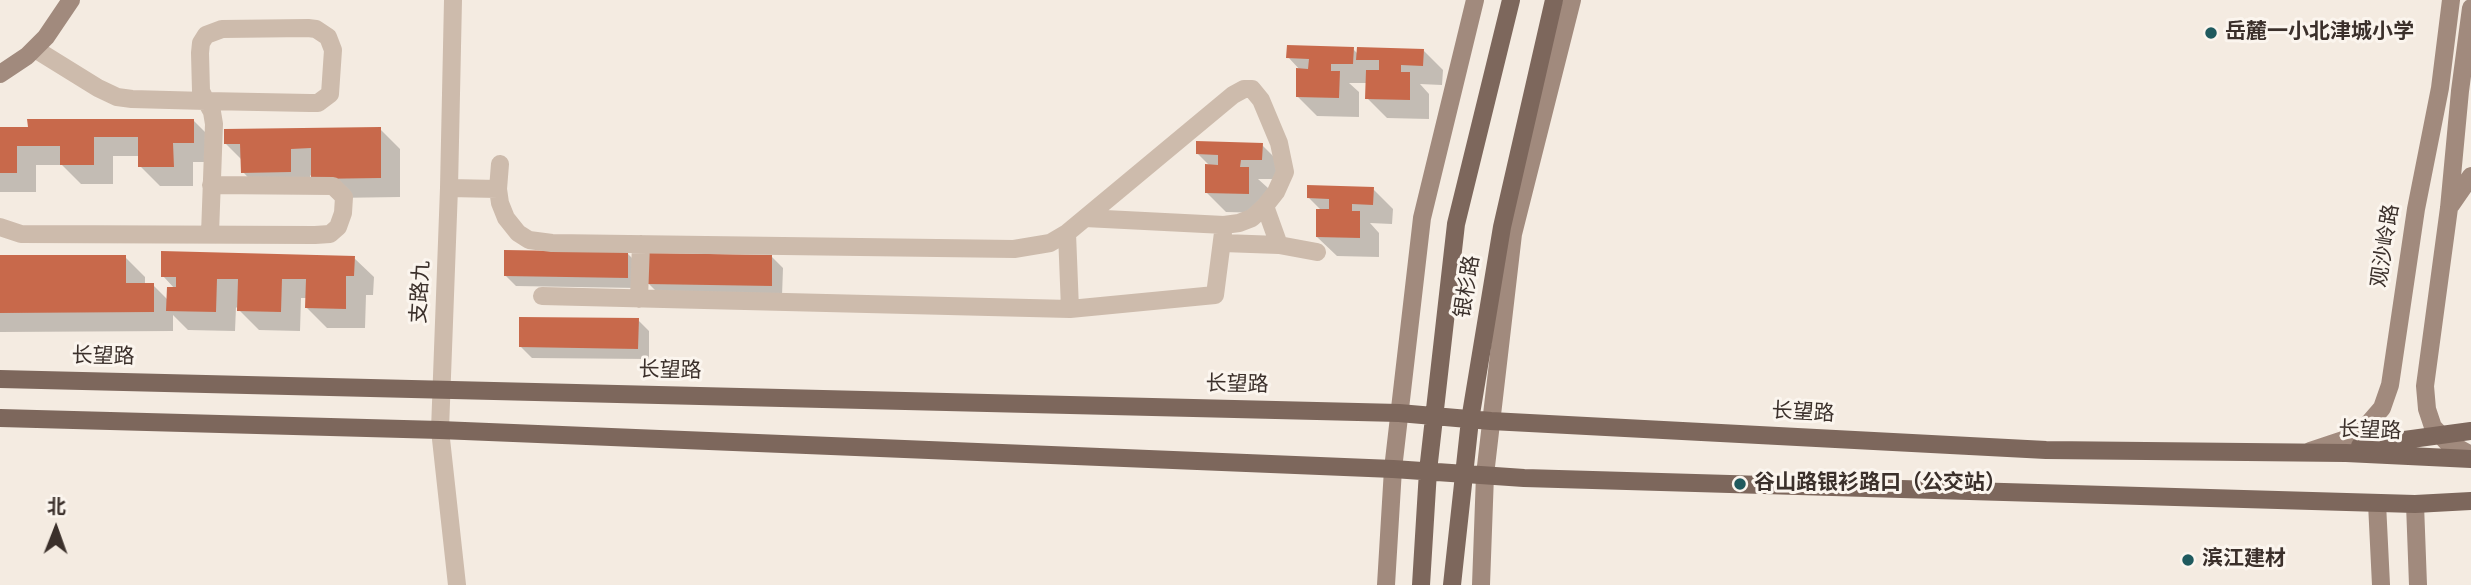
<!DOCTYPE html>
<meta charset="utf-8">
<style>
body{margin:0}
#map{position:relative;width:2471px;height:585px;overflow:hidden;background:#f4ebe1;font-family:"Source Sans 3","Noto Sans SC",sans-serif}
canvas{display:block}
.north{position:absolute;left:21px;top:494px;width:70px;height:70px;-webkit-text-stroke:5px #fbf5ee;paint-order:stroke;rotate:1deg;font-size:19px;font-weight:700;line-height:28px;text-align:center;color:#3b302b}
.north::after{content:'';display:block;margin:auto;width:24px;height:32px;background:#3b302b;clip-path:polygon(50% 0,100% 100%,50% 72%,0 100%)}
</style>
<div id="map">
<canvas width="2471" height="585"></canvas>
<div class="north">北</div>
</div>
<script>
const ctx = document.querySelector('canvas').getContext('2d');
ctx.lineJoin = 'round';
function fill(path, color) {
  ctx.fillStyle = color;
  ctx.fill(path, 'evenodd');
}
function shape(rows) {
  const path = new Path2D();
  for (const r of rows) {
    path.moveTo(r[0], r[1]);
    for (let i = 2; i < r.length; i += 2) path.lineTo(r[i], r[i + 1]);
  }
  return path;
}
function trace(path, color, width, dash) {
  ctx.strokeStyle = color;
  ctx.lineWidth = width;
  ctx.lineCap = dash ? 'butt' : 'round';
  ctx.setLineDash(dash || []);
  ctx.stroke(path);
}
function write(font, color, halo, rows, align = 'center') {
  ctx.font = font + ' "Source Sans 3","Noto Sans SC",sans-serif';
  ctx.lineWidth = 6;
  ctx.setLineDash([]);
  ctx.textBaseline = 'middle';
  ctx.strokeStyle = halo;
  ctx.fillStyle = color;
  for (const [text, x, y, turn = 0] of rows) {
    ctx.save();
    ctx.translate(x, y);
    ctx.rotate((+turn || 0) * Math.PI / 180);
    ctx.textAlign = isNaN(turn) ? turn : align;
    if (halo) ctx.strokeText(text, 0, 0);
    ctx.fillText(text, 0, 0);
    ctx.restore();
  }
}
fill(shape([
 [1353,49,1358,54,1423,50,1443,70,1442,85,1420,84,1429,94,1429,119,1387,118,1367,98,1368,83,1349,83,1359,92,1359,117,1317,116,1297,96,1301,71,1288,57],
 [193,120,213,140,213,162,193,162,193,186,160,186,140,166,140,156,113,156,113,184,81,184,62,165,36,165,36,192,0,192,0,129],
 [380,129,400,149,400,197,333,198,310,175,311,191,262,192,243,172,242,160,226,144],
 [1262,145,1282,165,1281,179,1258,179,1268,188,1268,213,1226,212,1206,192,1210,166,1197,153],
 [1373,189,1393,209,1392,224,1370,223,1379,233,1379,257,1337,256,1317,237,1322,211,1309,198],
 [628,254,639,265,638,288,516,286,505,275],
 [0,257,125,257,145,277,145,285,153,285,168,300,175,289,163,276,354,258,374,277,373,295,366,295,365,328,327,328,307,308,307,298,301,298,300,331,259,330,236,307,235,331,188,330,173,315,173,331,0,332],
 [772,257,783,268,782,296,659,294,648,283],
 [638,320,649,331,649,359,532,358,521,347]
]), '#0003');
fill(shape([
 [1287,45,1354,47,1353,64,1331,64,1331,71,1340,71,1339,98,1296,97,1296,68,1308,69,1309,59,1286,58],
 [1357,47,1424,49,1423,66,1401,65,1401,72,1410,72,1410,100,1365,99,1366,70,1379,70,1379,60,1356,60],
 [27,119,194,119,194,143,173,143,174,167,138,167,138,137,94,137,94,165,60,165,60,146,17,146,17,173,0,173,0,127,28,127],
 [381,127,381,178,311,179,311,148,291,149,291,172,241,173,240,144,224,144,224,129],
 [1196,141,1263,143,1262,160,1241,160,1240,167,1249,167,1249,194,1205,193,1205,164,1218,165,1218,155,1196,154],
 [1307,185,1374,187,1373,205,1352,204,1352,211,1360,211,1360,238,1316,237,1316,209,1329,209,1329,199,1307,198],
 [504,250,628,252,628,278,504,276],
 [161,251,355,256,354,276,346,276,346,309,305,308,306,279,282,279,281,312,237,311,238,279,217,279,216,312,166,311,167,287,176,287,176,277,161,277],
 [647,253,772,255,772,286,647,284],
 [0,255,126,255,126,283,154,283,154,312,0,313],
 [519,317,639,318,638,349,519,347]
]), '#c8694b');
trace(shape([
 [453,0,449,188,440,430,457,585],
 [35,49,98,88,117,97,132,99,206,101,310,103,318,103,330,94,333,50,328,37,316,29,308,28,222,29,206,35,201,43,200,53,201,91,206,101,212,112,214,124,210,234],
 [500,164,498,189,500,203,506,218,518,233,529,240,552,243,1014,249,1050,243,1067,233,1233,95,1244,89,1252,89,1261,100,1279,143,1285,172,1276,192,1265,206,1252,218,1239,223,1224,225,1085,218],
 [449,188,498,189],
 [1265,206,1279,245],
 [0,227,21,234,315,235,330,234,338,227,343,213,344,197,333,186,211,185],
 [1067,233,1070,309],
 [1223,243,1279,245,1317,252],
 [542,296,1070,309,1215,295,1224,225],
 [639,299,641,244]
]), '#cdbbac', 18);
trace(shape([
 [2471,8,2460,91,2449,208,2425,386,2427,409,2433,427,2447,442,2471,455],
 [0,74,27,56,46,37,71,0],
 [2451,205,2471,176],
 [2310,451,2343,440,2363,430,2382,408,2390,385,2416,209,2440,88,2451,0],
 [2377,503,2381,585],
 [2415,504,2418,585],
 [1386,585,1393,469,1422,218,1475,0],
 [1481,585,1485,475,1513,234,1572,0]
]), '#a18a7d', 18);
trace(shape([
 [0,379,1399,413,1491,421,2046,450,2346,453,2471,459],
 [0,418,440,430,1393,469,1524,478,2415,504,2471,501],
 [2360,446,2471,431],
 [1421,585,1428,471,1456,224,1511,0],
 [1452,585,1470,420,1502,227,1554,0]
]), '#7d675c', 18);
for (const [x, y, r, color] of [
 [2211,33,7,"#1f5a5e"],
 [1740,484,7,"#1f5a5e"],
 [2188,560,7,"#1f5a5e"]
]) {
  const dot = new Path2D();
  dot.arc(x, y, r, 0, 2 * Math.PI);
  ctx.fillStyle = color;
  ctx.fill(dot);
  trace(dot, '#fbf5ee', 2.5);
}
write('bold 21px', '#3b302b', '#fbf5ee', [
 ["岳麓一小北津城小学",2225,33],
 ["谷山路银衫路口（公交站）",1754,484],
 ["滨江建材",2202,560]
], 'left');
write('21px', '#3b302b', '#fbf5ee', [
 ["观沙岭路",2387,246,-81],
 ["银杉路",1469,287,-81],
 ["支路九",422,292,-87],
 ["长望路",103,358,1],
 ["长望路",670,372,1],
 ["长望路",1237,386,1],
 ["长望路",1803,414,3],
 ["长望路",2370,432,2]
]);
</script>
